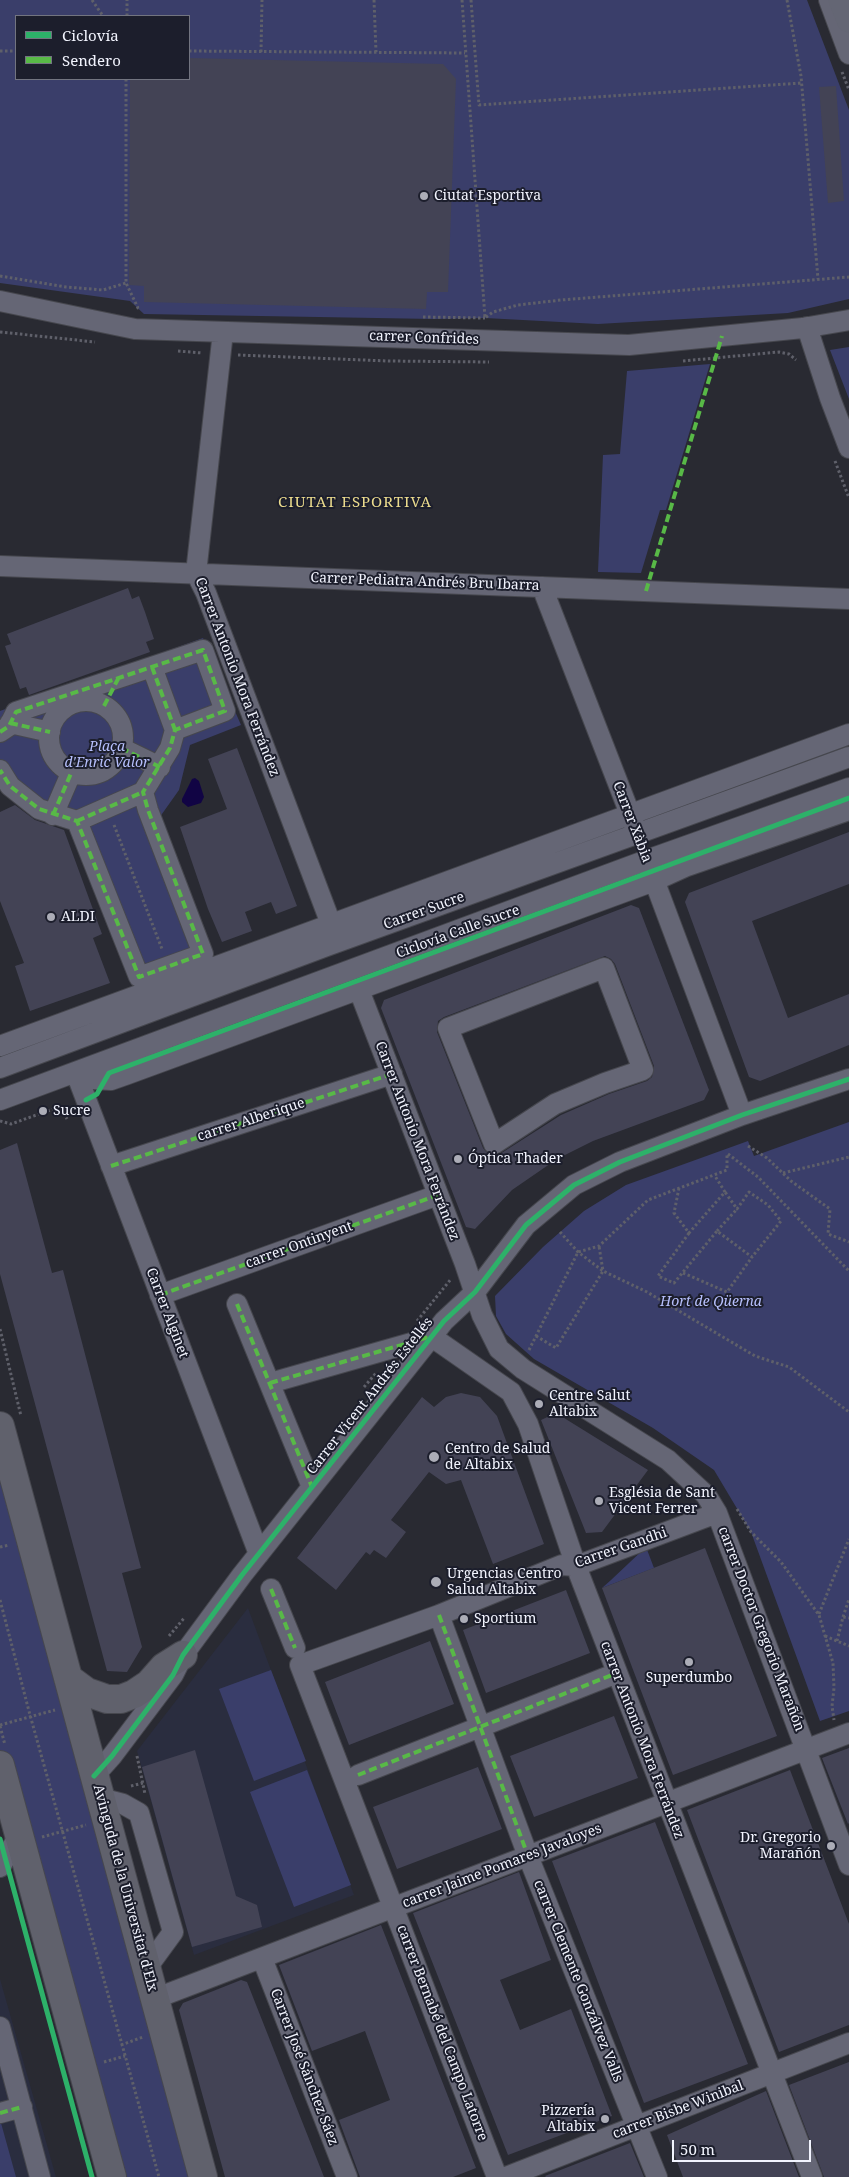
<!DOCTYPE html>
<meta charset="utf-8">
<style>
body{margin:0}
#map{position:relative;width:849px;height:2177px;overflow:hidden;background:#292a32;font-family:"Noto Serif",serif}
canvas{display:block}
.legend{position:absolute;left:15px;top:15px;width:175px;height:65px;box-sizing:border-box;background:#1c1e2c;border:1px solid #727480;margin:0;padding:6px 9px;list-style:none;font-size:15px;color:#f2f4fe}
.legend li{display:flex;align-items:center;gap:10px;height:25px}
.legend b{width:25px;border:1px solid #727480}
.scale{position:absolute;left:672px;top:2140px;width:139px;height:22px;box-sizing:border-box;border:2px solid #f2f4fe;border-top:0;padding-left:6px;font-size:15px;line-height:18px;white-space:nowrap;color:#f2f4fe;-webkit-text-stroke:4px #1c1e2c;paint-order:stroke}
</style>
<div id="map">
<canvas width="849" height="2177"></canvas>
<ul class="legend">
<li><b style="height:6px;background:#2db169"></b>Ciclovía</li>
<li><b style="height:6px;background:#58b947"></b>Sendero</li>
</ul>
<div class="scale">50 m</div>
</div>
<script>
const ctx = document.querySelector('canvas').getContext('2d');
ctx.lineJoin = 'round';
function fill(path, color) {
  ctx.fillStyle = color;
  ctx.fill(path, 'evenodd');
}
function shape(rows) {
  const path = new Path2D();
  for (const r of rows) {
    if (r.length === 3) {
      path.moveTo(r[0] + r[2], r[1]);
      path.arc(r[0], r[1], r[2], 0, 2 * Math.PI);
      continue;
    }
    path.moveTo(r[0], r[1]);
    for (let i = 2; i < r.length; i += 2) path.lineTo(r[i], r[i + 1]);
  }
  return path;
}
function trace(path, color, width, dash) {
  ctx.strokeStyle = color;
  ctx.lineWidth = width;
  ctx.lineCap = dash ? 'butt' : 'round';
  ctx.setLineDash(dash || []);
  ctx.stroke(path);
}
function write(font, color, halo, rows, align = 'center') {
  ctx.font = font + ' "Noto Serif",serif';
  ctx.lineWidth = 4;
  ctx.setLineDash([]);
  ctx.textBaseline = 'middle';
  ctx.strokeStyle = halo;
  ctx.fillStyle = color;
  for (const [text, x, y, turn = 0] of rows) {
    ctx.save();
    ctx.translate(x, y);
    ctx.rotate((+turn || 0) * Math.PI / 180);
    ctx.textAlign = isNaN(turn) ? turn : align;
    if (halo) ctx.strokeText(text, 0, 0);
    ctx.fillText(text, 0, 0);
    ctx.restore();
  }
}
fill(shape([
 [248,1608,354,1895,194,1955,137,1751],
 [0,1979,56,2177,0,2177]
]), '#2a2d3f');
fill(shape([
 [0,0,807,0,849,110,849,299,788,313,598,324,485,318,434,319,144,314,130,301,0,283],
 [16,16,189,16,189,79,16,79],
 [849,347,849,399,830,350],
 [710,364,666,510,660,510,641,573,598,572,603,455,620,454,627,371],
 [203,638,241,725,190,745,179,790,157,821,207,956,138,985,73,826,0,785,0,711],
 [849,1122,849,1711,820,1721,751,1532,714,1470,653,1428,534,1359,506,1334,496,1316,495,1296,543,1247,584,1211,626,1185,748,1141,754,1156],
 [0,1473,192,2177,118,2177,0,1750],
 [646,1547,654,1568,602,1588,611,1580],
 [271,1670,306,1761,254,1781,219,1689],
 [307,1770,351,1885,294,1907,250,1792],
 [0,2123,1,2123,16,2177,0,2177]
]), '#3a3e6a');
fill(shape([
 [195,778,199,781,204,797,201,803,188,807,182,802,182,799,192,779]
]), '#110444');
fill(shape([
 [189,58,443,64,456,79,448,292,427,292,426,309,144,302,144,286,129,285,130,79,189,79],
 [836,86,844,201,828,203,819,87],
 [128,588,132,599,139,596,145,612,154,639,146,642,150,652,29,695,26,687,20,689,5,646,11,644,7,634],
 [237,748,297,906,276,914,271,902,245,912,252,931,222,942,208,909,180,827,227,809,208,759],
 [15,805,35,820,64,830,102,934,93,938,110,983,30,1011,15,966,24,963,0,901,0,812],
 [849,832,849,884,752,921,788,1018,849,994,849,1045,760,1081,749,1077,685,902,689,893],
 [631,905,639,908,709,1090,704,1100,593,1141,557,1159,512,1190,475,1229,466,1227,381,1008,384,1000],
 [605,956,611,959,615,964,654,1066,652,1077,647,1081,609,1094,561,1115,500,1154,494,1156,488,1154,483,1148,437,1032,438,1021,444,1017],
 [17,1143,52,1273,63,1270,141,1568,122,1573,142,1647,127,1672,107,1671,0,1274,0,1150],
 [461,1393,480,1397,497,1416,544,1544,493,1564,461,1480,446,1484,429,1472,391,1520,406,1532,386,1558,374,1550,370,1555,366,1552,336,1590,297,1558,422,1397,434,1407,446,1397],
 [556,1413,648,1470,602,1532,586,1533,541,1420],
 [705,1548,777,1736,673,1775,602,1588],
 [566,1590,590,1653,486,1693,463,1630],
 [430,1641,454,1704,349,1745,325,1682],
 [614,1716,638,1778,534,1817,510,1756],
 [849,1748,849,1823,848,1824,822,1758],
 [195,1750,236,1896,257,1905,262,1927,192,1947,142,1767],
 [478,1767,502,1829,397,1869,373,1807],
 [790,1770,849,1924,849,2025,779,2052,687,1810],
 [655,1822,748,2064,644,2103,552,1861],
 [519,1872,551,1960,500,1980,520,2030,571,2009,612,2116,508,2155,413,1913],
 [381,1925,476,2168,453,2177,360,2177,339,2120,390,2100,365,2031,312,2051,279,1965],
 [241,1980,247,1982,324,2177,225,2177,179,2010,183,2003],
 [849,2062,849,2177,824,2177,789,2085],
 [766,2091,799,2177,683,2177,667,2135],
 [630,2143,644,2177,546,2177,545,2176]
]), '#434355');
const minor = shape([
 [829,0,849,54],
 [0,301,135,329,629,345,803,328,849,320],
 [807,327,830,398,849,448],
 [223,332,196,573,206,593,331,924],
 [0,566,849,599],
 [542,587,635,827],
 [152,667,175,730],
 [86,738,37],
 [10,723,50,732],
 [0,732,9,726,16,712,203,650,225,711,175,730,170,748,143,792,148,810,203,954,139,977,77,821,39,809,10,786,0,770],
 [121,748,160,767],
 [53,815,72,771],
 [77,821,143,792],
 [650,869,742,1115],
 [604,968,643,1070,605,1083,555,1104,494,1144,448,1028,604,968],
 [359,990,465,1264,482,1315,499,1349,523,1369,668,1460,706,1495,717,1513,849,1865],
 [0,1046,849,734],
 [0,1068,327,946,849,757],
 [85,1069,94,1079,111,1080,128,1074,654,881,687,866,849,810],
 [76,1073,259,1554],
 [0,1100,647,860,849,788],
 [111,1166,392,1074],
 [160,1295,438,1195],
 [237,1304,312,1487],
 [270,1383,432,1337,511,1392,528,1424,576,1566,812,2177],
 [271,1589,295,1648],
 [439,1615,528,1856,657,2177],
 [358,1775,617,1673],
 [94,1776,112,1756,173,1675,183,1655,242,1575,444,1321,475,1292,526,1225,574,1185,620,1162,742,1115,849,1079],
 [100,1798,123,1804,139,1813,173,1932,146,1969],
 [0,1867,19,1836],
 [262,1958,347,2177],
 [154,1999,849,1733],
 [0,2027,40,2177],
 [0,2113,22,2107],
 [497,2177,300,1665,439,1615,562,1565,576,1566,717,1513],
 [506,2177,849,2043]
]);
const major = shape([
 [841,0,849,20]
]);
const highway = shape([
 [0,1426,203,2177],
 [68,1678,87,1692,107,1699,121,1699,134,1694,149,1684,164,1667,183,1655],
 [0,1765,112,2177]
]);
trace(minor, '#46474e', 22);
trace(major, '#46474e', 28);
trace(highway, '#46474e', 30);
trace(shape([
 [92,0,103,16],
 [374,0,376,52],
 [462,0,485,318,493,312,518,305,561,300,849,277],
 [471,0,479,105,801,83],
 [787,0,801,76,818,279],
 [127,16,127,0],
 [0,51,16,51],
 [189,51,465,53],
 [261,52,262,0],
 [842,72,849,90],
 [126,79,126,283,138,308,140,309],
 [0,276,66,287,103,290,126,283],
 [423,317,485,318],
 [0,332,95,342],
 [178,351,202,353],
 [238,355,388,361,489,362],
 [683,361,779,352,789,354,796,360],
 [835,461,849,498],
 [114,825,162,949],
 [0,1121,11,1124,59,1107,67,1119],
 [748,1146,767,1158,791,1181,830,1209,828,1234,849,1242],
 [728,1154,758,1177,849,1271],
 [783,1173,849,1157],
 [679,1188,674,1213,689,1233,725,1192,715,1176],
 [717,1231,737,1209],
 [560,1232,578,1252,603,1271,599,1246],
 [689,1233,658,1276,674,1283,717,1231,752,1257,781,1221,768,1205,749,1192,737,1209,725,1192],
 [683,1273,727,1292,752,1257],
 [417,1321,451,1279],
 [0,1329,21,1416],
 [536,1336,556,1348,603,1271,647,1292,755,1356,789,1367,849,1412],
 [529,1350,578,1252,599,1246,648,1200,727,1170,727,1154],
 [364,1387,376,1373],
 [737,1509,751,1532,781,1562,819,1615,833,1663,834,1688,832,1706,834,1720],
 [0,1547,9,1545],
 [0,1600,30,1715,159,2177],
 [819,1614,849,1539],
 [843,1617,849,1599],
 [169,1636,185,1617],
 [825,1636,849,1646],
 [837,1641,843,1617,849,1618],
 [0,1725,55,1710],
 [0,1726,5,1745],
 [137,1756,145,1794],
 [131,1786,143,1783],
 [42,1837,86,1825],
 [121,2045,143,2037],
 [104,2062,125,2056]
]), '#5f606a', 3, [2.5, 2.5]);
trace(minor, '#656675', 20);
trace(major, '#646674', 25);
trace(highway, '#60616c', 28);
trace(shape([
 [646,591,722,336],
 [152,667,175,730],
 [104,706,118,679],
 [10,723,50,732],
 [0,732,9,726,16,712,203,650,225,711,175,730,170,748,143,792,148,810,203,954,139,977,77,821,39,809,10,786,0,770],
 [121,748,160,767],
 [53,815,72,771],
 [77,821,143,792],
 [111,1166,392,1074],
 [160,1295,438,1195],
 [237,1304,312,1487],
 [270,1383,429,1337],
 [271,1589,295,1648],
 [439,1615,528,1856],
 [358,1775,617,1673],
 [0,2113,22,2107]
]), '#58b947', 4, [8, 4]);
trace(shape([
 [86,1100,97,1094,109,1073,849,798],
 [94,1776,112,1756,173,1675,183,1655,242,1575,444,1321,475,1292,526,1225,574,1185,620,1162,742,1115,849,1079],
 [0,1839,92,2177]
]), '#2db169', 5);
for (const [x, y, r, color] of [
 [424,196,5,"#acadb7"],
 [51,917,5,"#acadb7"],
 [43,1111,5,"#acadb7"],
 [458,1159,5,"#acadb7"],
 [539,1404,5,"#acadb7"],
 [434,1457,6,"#acadb7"],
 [599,1501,5,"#acadb7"],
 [436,1582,6,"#acadb7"],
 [464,1619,5,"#acadb7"],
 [689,1662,5,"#acadb7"],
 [831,1846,5,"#acadb7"],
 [605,2119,5,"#acadb7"]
]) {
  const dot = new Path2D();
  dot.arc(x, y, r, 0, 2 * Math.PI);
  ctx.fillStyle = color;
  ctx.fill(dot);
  trace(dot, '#1c1e2c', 2);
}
write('14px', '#f2f4fe', '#1c1e2c', [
 ["Ciutat Esportiva",434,196],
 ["ALDI",61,917],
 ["Sucre",53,1111],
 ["Óptica Thader",468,1159],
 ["Centre Salut",549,1396],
 ["Altabix",549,1412],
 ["Centro de Salud",445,1449],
 ["de Altabix",445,1465],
 ["Església de Sant",609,1493],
 ["Vicent Ferrer",609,1509],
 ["Urgencias Centro",447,1574],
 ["Salud Altabix",447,1590],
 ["Sportium",474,1619],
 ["Superdumbo",689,1678,"center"],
 ["Dr. Gregorio",821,1838,"right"],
 ["Marañón",821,1854,"right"],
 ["Pizzería",595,2111,"right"],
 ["Altabix",595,2127,"right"]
], 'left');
write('14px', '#f2f4fe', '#1c1e2c', [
 ["carrer Confrides",424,338,2],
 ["Carrer Pediatra Andrés Bru Ibarra",425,582,2],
 ["Carrer Antonio Mora Ferrández",237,677,69],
 ["Carrer Xàbia",632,822,69],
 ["Carrer Sucre",424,911,-20],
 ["Ciclovía Calle Sucre",458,932,-20],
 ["carrer Alberique",251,1120,-18],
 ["Carrer Antonio Mora Ferrández",417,1141,69],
 ["carrer Ontinyent",299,1245,-20],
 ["Carrer Alginet",167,1313,69],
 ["Carrer Vicent Andrés Estellés",370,1396,-52],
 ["Carrer Gandhi",621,1548,-19],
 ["carrer Doctor Gregorio Marañón",761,1629,69],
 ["carrer Antonio Mora Ferrández",642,1740,69],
 ["carrer Jaime Pomares Javaloyes",502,1866,-21],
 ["Avinguda de la Universitat d'Elx",125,1888,75],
 ["carrer Clemente Gonzálvez Valls",578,1981,68],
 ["carrer Bernabé del Campo Latorre",442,2033,69],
 ["Carrer José Sánchez Sáez",304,2067,69],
 ["carrer Bisbe Winibal",678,2110,-21]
]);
write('italic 14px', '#b6bffc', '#1c1e2c', [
 ["Plaça",107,747],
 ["d'Enric Valor",107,763],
 ["Hort de Qüerna",711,1302]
]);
ctx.letterSpacing = '1px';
write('15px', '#ebdb8d', '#1c1e2c', [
 ["CIUTAT ESPORTIVA",355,503]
]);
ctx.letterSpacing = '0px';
</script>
